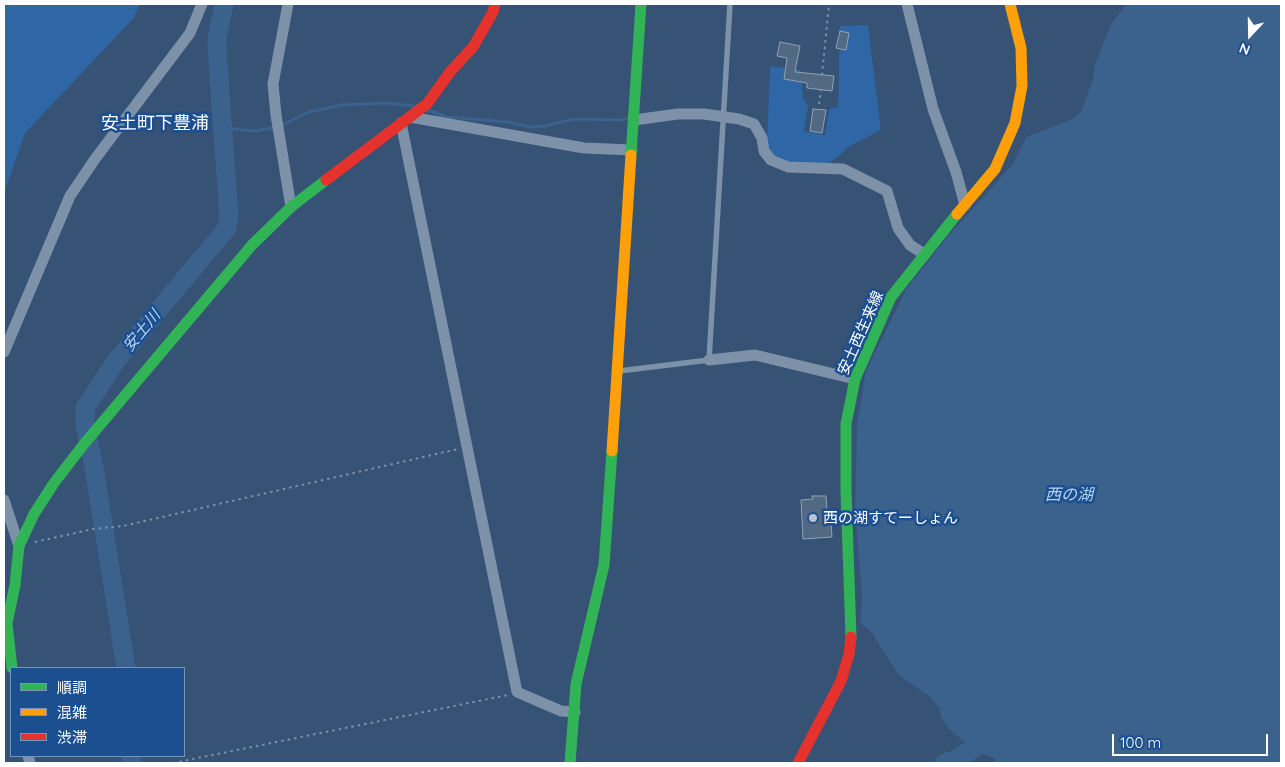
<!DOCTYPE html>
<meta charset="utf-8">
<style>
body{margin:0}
#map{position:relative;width:1285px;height:767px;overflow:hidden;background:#365274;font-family:Quicksand,"Noto Sans JP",sans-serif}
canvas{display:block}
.frame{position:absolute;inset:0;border:5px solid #fff;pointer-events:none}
.legend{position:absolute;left:10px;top:667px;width:175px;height:90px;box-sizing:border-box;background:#1b4f8f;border:1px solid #7695bc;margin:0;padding:6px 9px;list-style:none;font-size:15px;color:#fff}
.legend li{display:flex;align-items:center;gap:10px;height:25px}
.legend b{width:25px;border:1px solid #7695bc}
.north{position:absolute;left:1225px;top:10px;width:50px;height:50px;-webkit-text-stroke:4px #1b4f8f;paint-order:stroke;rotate:201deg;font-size:14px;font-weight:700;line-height:20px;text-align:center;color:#fff}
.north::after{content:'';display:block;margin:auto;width:18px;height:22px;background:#fff;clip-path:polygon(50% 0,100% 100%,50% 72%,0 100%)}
.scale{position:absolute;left:1112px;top:734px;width:156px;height:22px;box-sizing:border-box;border:2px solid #fff;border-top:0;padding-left:6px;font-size:15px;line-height:18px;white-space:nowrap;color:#fff;-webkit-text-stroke:4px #1b4f8f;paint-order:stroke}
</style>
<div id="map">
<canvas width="1285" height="767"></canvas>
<div class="frame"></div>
<ul class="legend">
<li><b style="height:6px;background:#30b455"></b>順調</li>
<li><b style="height:6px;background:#ff9f0a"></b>混雑</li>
<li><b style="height:6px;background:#e5322d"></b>渋滞</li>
</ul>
<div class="north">N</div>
<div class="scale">100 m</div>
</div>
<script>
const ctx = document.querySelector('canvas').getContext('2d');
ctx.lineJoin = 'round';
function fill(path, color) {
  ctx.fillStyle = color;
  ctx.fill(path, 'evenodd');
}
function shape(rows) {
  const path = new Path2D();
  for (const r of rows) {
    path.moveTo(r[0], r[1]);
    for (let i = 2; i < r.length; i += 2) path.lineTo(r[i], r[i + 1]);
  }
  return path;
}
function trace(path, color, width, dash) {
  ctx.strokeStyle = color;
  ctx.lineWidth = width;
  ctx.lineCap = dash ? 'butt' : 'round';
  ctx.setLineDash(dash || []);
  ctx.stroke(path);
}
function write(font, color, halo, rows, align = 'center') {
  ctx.font = font + ' Quicksand,"Noto Sans JP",sans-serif';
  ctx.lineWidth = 5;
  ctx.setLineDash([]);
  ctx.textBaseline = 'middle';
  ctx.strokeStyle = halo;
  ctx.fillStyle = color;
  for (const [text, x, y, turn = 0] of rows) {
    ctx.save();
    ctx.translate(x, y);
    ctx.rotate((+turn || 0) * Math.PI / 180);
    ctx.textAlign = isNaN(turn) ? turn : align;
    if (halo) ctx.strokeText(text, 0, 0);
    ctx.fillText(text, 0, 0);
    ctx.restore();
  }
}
fill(shape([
 [4,4,140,4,133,19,25,133,4,193],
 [868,25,881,130,848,147,840,155,825,166,791,164,774,158,767,143,770,66,801,70,803,98,808,105,804,131,825,135,829,109,838,107,840,26]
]), '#2f66a5');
fill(shape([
 [1127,4,1281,4,1281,763,996,763,994,758,974,750,949,729,942,719,939,707,930,697,900,676,890,662,873,634,860,622,862,599,855,507,857,424,866,371,906,290,948,236,1013,164,1026,137,1071,120,1081,112,1093,79,1095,65,1111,24]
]), '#3b618d');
trace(shape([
 [428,110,447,117,508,122,530,127,545,126,574,119,622,120,628,118],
 [222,128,256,131,278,127,309,112,342,105,387,103,414,106]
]), '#3b618d', 3);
trace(shape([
 [126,668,94,467,85,425,85,408,116,361,227,228,229,216,218,65,217,38,224,4],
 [131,756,132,763],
 [944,763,957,759,974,748,992,734]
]), '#3b618d', 19);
const building = shape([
 [840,31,849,33,846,50,836,48,840,31],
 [780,42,800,46,795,71,796,72,834,76,832,91,807,88,807,83,784,79,787,58,777,56,780,42],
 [813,109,826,110,822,133,810,131,813,109],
 [812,496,826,496,828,524,831,524,832,537,803,539,801,500,813,499,812,496]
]);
fill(building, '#526984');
trace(building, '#92a2b6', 1);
trace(shape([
 [822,75,829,4],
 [819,104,821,90],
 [35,542,93,529,123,526,458,449],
 [173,763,508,695]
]), '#7d92a8', 2, [2.5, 4]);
trace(shape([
 [619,371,709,360,730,4]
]), '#7d92a8', 5.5);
trace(shape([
 [288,4,273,84,276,115,291,207],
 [907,4,933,109,956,172,965,205],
 [410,117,584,148,632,150],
 [634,120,678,114,704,114,739,119,754,124,762,138,764,151,771,160,788,167,843,169,887,191,898,228,910,245,924,254],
 [401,123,517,692,561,711,575,712],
 [4,352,70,196,95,159,190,33,202,4],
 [709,360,755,355,855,379],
 [4,500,19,546],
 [28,756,30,763]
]), '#7d92a8', 11);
trace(shape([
 [631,155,641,4],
 [851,637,846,490,846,424,855,379,891,297,957,214],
 [12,668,7,623,15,585,19,546,34,514,54,483,84,444,252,245,291,207,326,180],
 [570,763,576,684,604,565,612,451]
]), '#30b455', 11);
trace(shape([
 [957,214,995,169,1015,123,1022,86,1021,48,1010,4],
 [612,451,631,155]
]), '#ff9f0a', 11);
trace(shape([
 [326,180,427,104,450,72,473,47,493,12,495,4],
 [798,763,841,681,849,654,851,637]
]), '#e5322d', 11);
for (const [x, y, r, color] of [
 [813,518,5,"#b9c2ce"]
]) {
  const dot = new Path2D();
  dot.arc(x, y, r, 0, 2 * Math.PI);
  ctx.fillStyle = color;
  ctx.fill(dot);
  trace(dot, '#1b4f8f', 2);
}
write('15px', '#fff', '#1b4f8f', [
 ["安土西生来線",861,333,-66]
]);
write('15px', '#fff', '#1b4f8f', [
 ["西の湖すてーしょん",823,518]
], 'left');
write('italic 16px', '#b5d3f5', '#1b4f8f', [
 ["安土川",142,331,-50],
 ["西の湖",1069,495]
]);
write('18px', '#fff', '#1b4f8f', [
 ["安土町下豊浦",155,124]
]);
</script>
